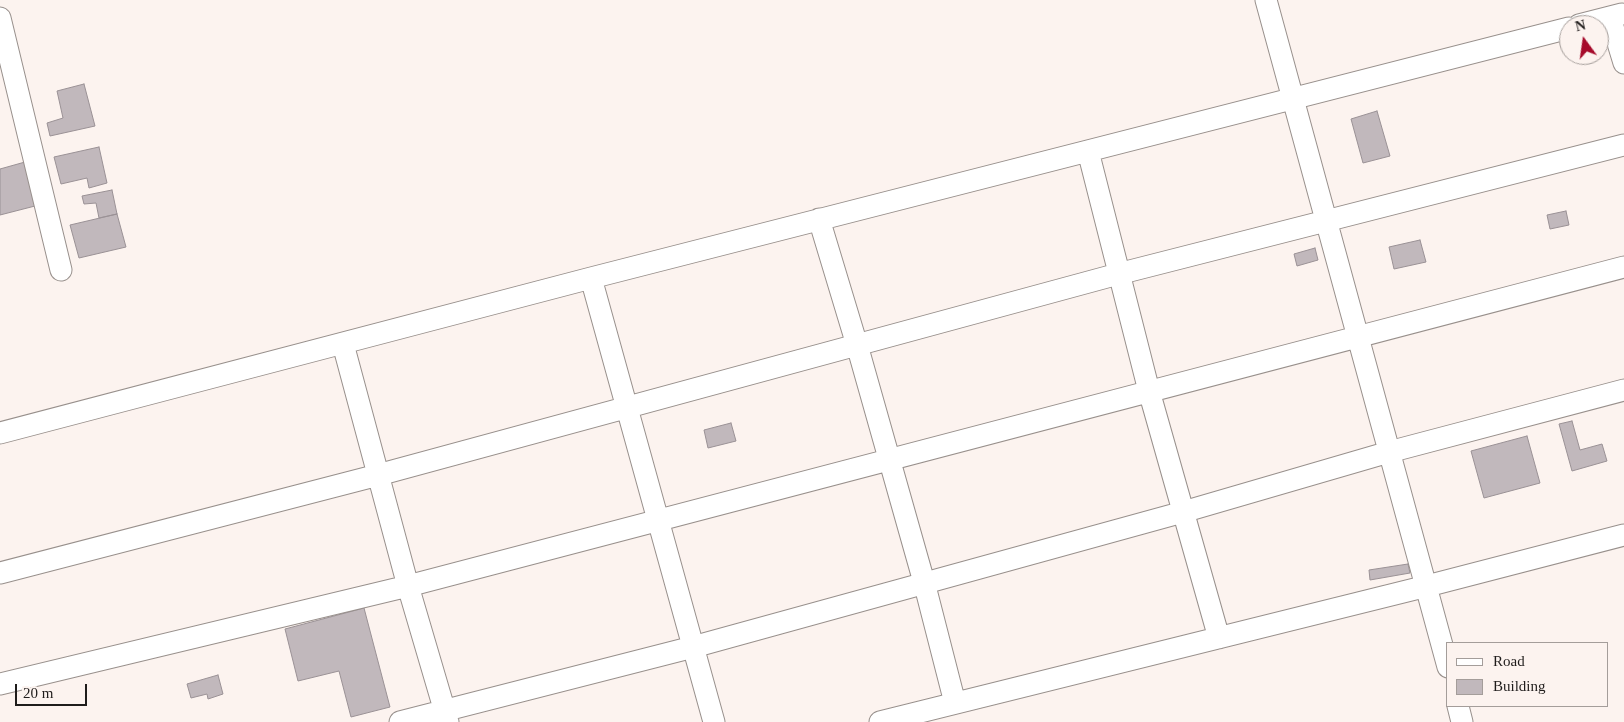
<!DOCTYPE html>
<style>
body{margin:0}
#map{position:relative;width:1624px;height:722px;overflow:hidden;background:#fcf3ef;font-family:"Times New Roman",serif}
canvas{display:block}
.legend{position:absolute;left:1446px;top:642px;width:162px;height:65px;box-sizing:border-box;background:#fcf3ef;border:1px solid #a49d9a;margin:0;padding:6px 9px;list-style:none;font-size:15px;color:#1f1c1b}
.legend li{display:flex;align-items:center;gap:10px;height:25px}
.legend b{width:25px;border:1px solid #a49d9a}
.north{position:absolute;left:1559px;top:15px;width:50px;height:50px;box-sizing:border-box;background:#fcf3ef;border:1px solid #a49d9a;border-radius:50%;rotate:346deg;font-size:14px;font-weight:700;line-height:20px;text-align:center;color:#1f1c1b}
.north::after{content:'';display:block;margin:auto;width:18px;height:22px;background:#a60b2b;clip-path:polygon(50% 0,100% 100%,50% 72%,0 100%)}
.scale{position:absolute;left:15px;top:684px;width:72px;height:22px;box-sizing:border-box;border:2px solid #1f1c1b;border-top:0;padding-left:6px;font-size:15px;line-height:18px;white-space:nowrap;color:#1f1c1b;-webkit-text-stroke:4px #fcf3ef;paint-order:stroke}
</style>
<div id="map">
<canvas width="1624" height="722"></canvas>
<ul class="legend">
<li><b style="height:6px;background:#fff"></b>Road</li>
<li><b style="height:14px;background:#c1b8bc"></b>Building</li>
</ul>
<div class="north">N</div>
<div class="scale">20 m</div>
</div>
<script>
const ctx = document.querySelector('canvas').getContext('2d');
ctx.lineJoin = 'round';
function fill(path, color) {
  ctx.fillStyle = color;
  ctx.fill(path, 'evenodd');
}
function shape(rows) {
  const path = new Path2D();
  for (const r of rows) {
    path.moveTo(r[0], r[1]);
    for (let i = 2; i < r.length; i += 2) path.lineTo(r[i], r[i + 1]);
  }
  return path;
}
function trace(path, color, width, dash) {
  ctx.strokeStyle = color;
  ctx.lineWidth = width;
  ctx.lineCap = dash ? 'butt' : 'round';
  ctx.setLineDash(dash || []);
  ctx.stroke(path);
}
const building = shape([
 [84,84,95,126,50,136,47,123,63,118,57,91,84,84],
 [1377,111,1390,156,1363,163,1351,119,1377,111],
 [99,147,107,183,89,188,87,178,61,184,54,157,99,147],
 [25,162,35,206,0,215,0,169,25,162],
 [112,190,117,214,99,218,96,203,84,204,82,196,112,190],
 [1566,211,1569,225,1550,229,1547,215,1566,211],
 [117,214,126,247,79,258,70,225,117,214],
 [1420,240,1426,262,1394,269,1389,247,1420,240],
 [1315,248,1318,260,1297,266,1294,254,1315,248],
 [1572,421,1580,450,1602,444,1607,461,1572,471,1559,424,1572,421],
 [731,423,736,441,708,448,704,430,731,423],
 [1527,436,1540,483,1484,498,1471,451,1527,436],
 [1408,564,1410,573,1370,580,1369,570,1408,564],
 [364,608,390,707,351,717,339,671,298,681,285,629,364,608],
 [218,675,223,694,208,699,207,694,191,698,187,684,218,675]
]);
fill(building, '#c1b8bc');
trace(building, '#9a9195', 1);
const minor = shape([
 [1266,0,1448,667],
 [1610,17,1624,63],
 [0,18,61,270],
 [1579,25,1622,14],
 [1088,151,1149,391,1219,638],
 [819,219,857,345,924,582,955,703],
 [591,278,714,722],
 [343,344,408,586,448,722],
 [0,433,591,278,1569,28],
 [0,573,378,475,1118,274,1624,145],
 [0,684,408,586,1624,267],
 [1458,706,1462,722],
 [400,722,693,647,1183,512,1389,452,1624,390],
 [880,722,1427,586,1624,535]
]);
trace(minor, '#98908c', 23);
trace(minor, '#fff', 21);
</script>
